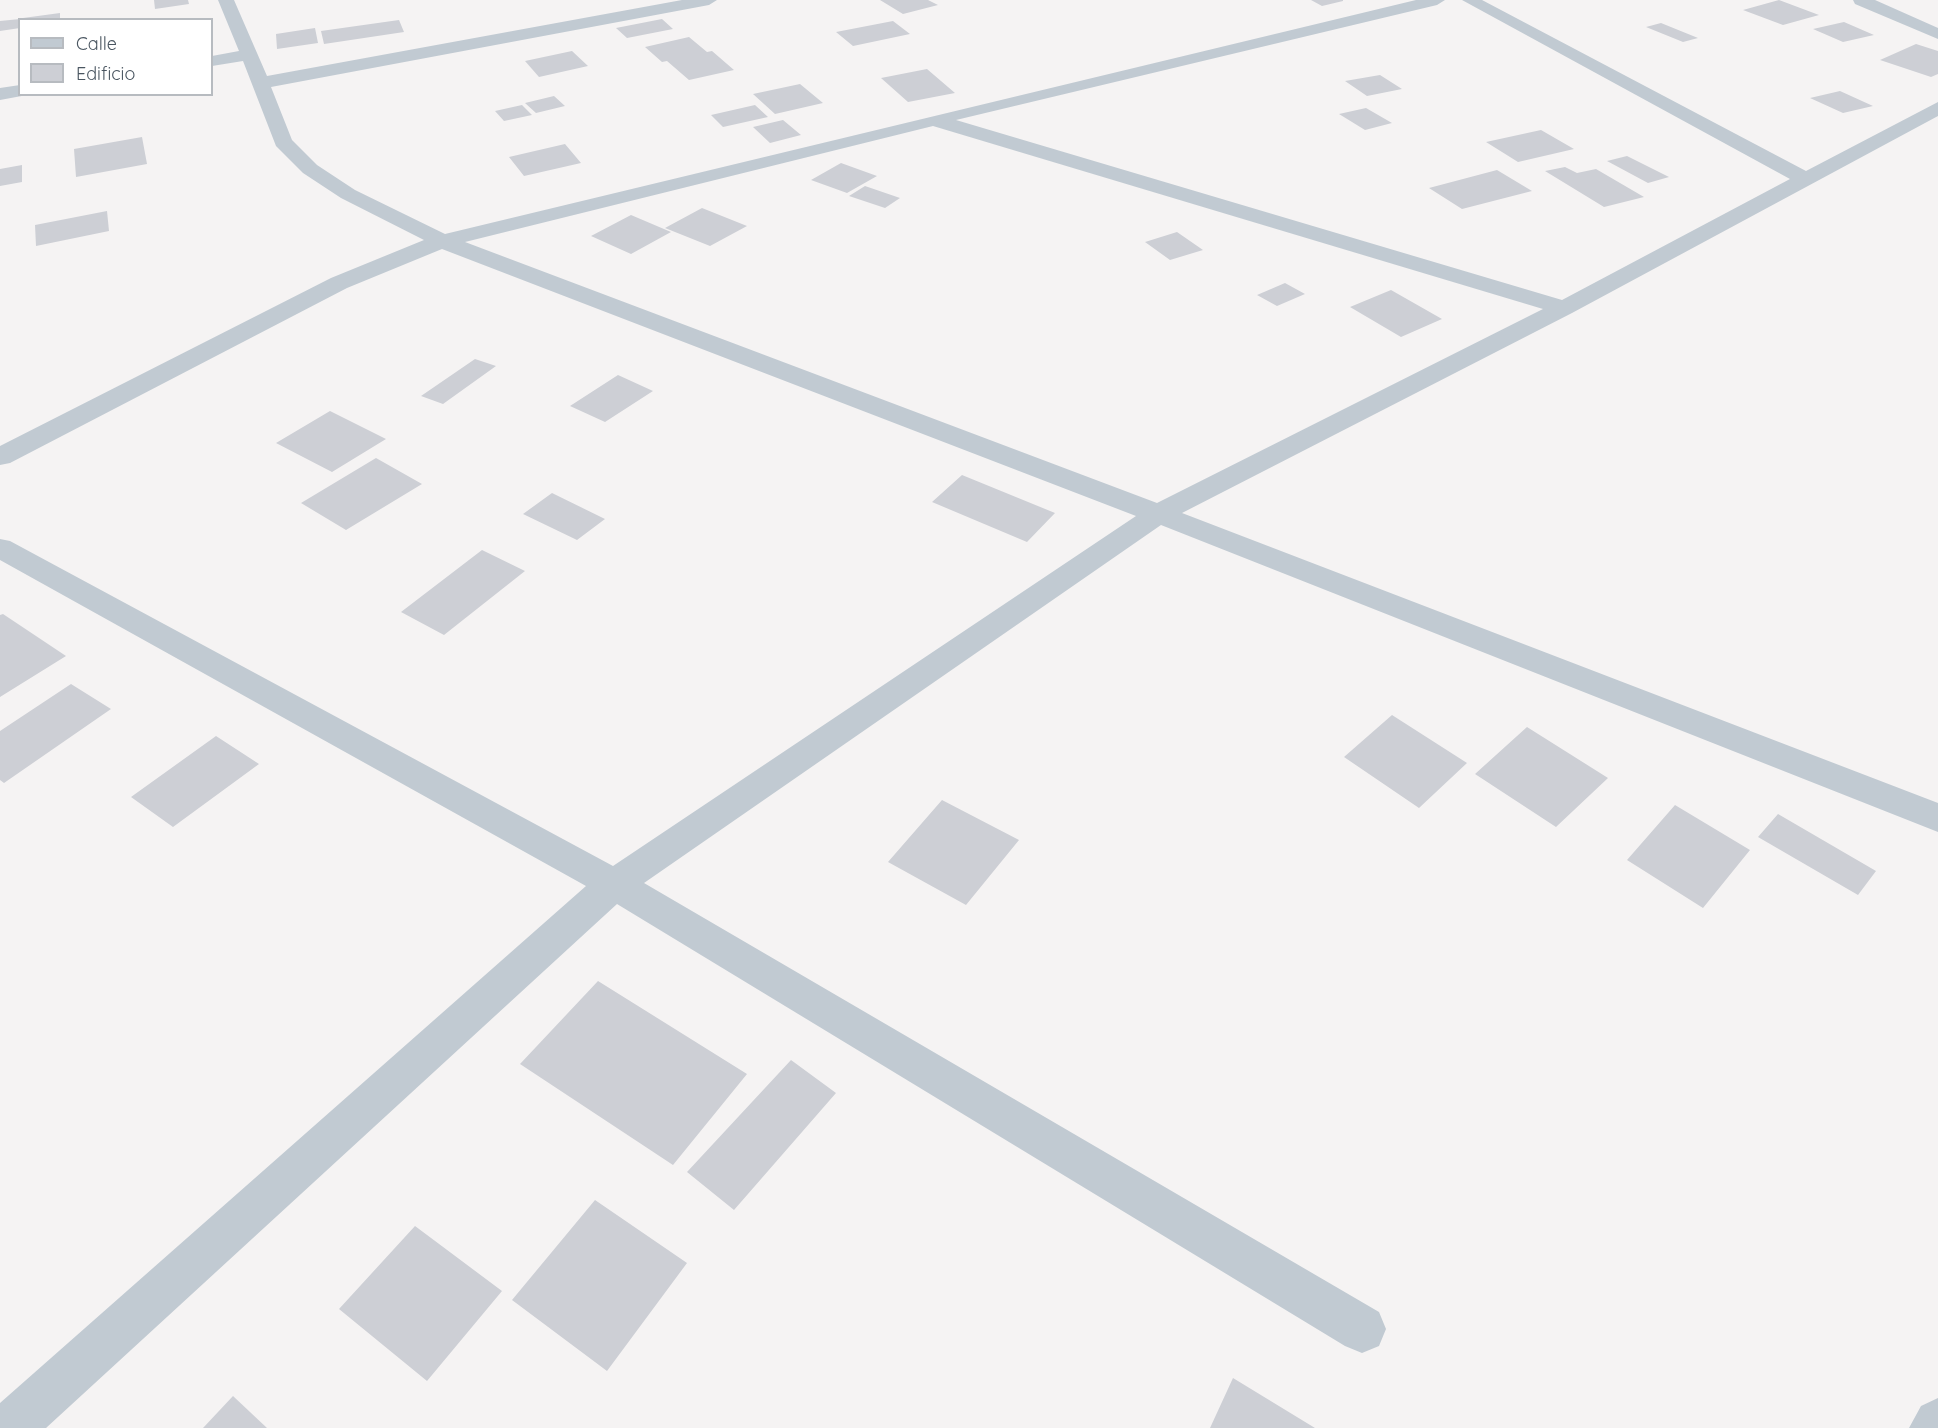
<!DOCTYPE html>
<style>
body{margin:0}
#map{position:relative;width:1938px;height:1428px;overflow:hidden;background:#f5f3f3;font-family:Quicksand,sans-serif}
canvas{display:block}
.legend{position:absolute;left:18px;top:18px;width:195px;height:78px;box-sizing:border-box;background:#fff;border:2px solid #b7bbc0;margin:0;padding:8px 10px;list-style:none;font-size:18px;color:#4a5661}
.legend li{display:flex;align-items:center;gap:12px;height:30px}
.legend b{width:30px;border:2px solid #b7bbc0}
</style>
<div id="map">
<canvas width="1938" height="1428"></canvas>
<ul class="legend">
<li><b style="height:8px;background:#c1cad2"></b>Calle</li>
<li><b style="height:16px;background:#cdcfd5"></b>Edificio</li>
</ul>
</div>
<script>
const ctx = document.querySelector('canvas').getContext('2d');
ctx.lineJoin = 'round';
function fill(path, color) {
  ctx.fillStyle = color;
  ctx.fill(path, 'evenodd');
}
function shape(rows) {
  const path = new Path2D();
  for (const r of rows) {
    path.moveTo(r[0], r[1]);
    for (let i = 2; i < r.length; i += 2) path.lineTo(r[i], r[i + 1]);
  }
  return path;
}
fill(shape([
 [154,0,188,0,189,4,155,9],
 [880,0,928,0,938,5,903,14],
 [1311,0,1343,0,1343,1,1322,6],
 [1779,0,1819,15,1783,25,1743,10],
 [60,13,60,20,23,20,23,18],
 [20,19,20,28,0,31,0,21],
 [662,19,673,29,627,38,616,28],
 [399,20,404,32,324,44,321,31],
 [893,21,910,34,853,46,836,32],
 [1844,22,1874,35,1843,42,1813,29],
 [1661,23,1698,38,1683,42,1646,27],
 [315,28,318,43,277,49,276,34],
 [689,37,707,52,712,51,734,70,689,80,667,61,662,62,645,47],
 [1916,44,1938,51,1938,74,1931,77,1880,60],
 [572,51,588,66,539,77,525,61],
 [927,69,955,93,908,102,881,78],
 [1380,75,1402,89,1367,96,1345,81],
 [800,84,823,103,775,114,753,94],
 [1840,91,1873,106,1843,113,1810,98],
 [554,96,565,106,536,113,525,103],
 [522,105,532,115,504,121,495,111],
 [755,105,768,117,723,127,711,115],
 [1366,108,1392,123,1365,130,1339,114],
 [783,120,801,135,770,143,753,127],
 [1541,130,1574,149,1518,162,1486,142],
 [142,137,147,164,76,177,74,149],
 [565,144,581,163,524,176,509,157],
 [1627,156,1669,177,1648,183,1607,161],
 [841,163,877,176,847,193,811,180],
 [22,165,22,182,0,186,0,169],
 [1565,167,1577,173,1596,169,1644,197,1604,207,1545,171],
 [1497,170,1532,191,1462,209,1429,188],
 [865,186,900,198,885,208,849,196],
 [702,208,747,226,710,246,665,228],
 [107,211,109,231,36,246,35,225],
 [631,215,671,232,631,254,591,236],
 [1177,232,1203,250,1170,260,1145,242],
 [1285,283,1305,294,1277,306,1257,295],
 [1391,290,1442,319,1401,337,1350,307],
 [475,359,496,366,443,404,421,396],
 [618,375,653,391,605,422,570,406],
 [330,411,386,439,332,472,276,443],
 [376,458,422,484,346,530,301,503],
 [962,475,1055,513,1027,542,932,502],
 [552,493,605,519,577,540,523,514],
 [482,550,525,571,444,635,401,612],
 [3,614,66,656,0,697,0,615],
 [71,684,111,709,4,783,0,780,0,731],
 [1392,715,1467,763,1419,808,1344,757],
 [1527,727,1608,778,1556,827,1475,774],
 [216,736,259,764,173,827,131,797],
 [942,800,1019,840,966,905,888,862],
 [1675,805,1750,850,1703,908,1627,860],
 [1778,814,1876,871,1858,895,1758,837],
 [598,981,747,1074,673,1165,520,1064],
 [791,1060,836,1093,734,1210,687,1172],
 [595,1200,687,1263,607,1371,512,1300],
 [415,1226,502,1291,427,1381,339,1309],
 [1233,1378,1315,1428,1210,1428],
 [233,1396,267,1428,203,1428]
]), '#cdcfd5');
fill(shape([
 [218,0,234,0,267,76,682,0,717,0,709,5,271,87,292,140,317,165,355,190,445,234,1416,0,1445,0,1437,5,956,120,1562,300,1790,179,1462,0,1482,0,1806,171,1938,102,1938,116,1572,313,1182,513,1938,803,1938,832,1161,525,644,883,1379,1312,1386,1329,1379,1346,1362,1353,1345,1346,617,904,46,1428,0,1428,0,1403,586,886,0,560,0,539,10,541,613,866,1136,516,442,249,347,288,10,463,0,465,0,446,331,278,424,240,341,198,303,173,276,146,243,61,212,66,212,56,239,51,218,0],
 [933,126,1543,309,1157,503,465,242,933,126],
 [1853,0,1875,0,1938,28,1938,39,1855,4,1853,0],
 [20,85,20,94,27,95,0,100,0,88,20,85],
 [1938,1398,1938,1428,1909,1428,1921,1406,1938,1398]
]), '#c1cad2');
</script>
